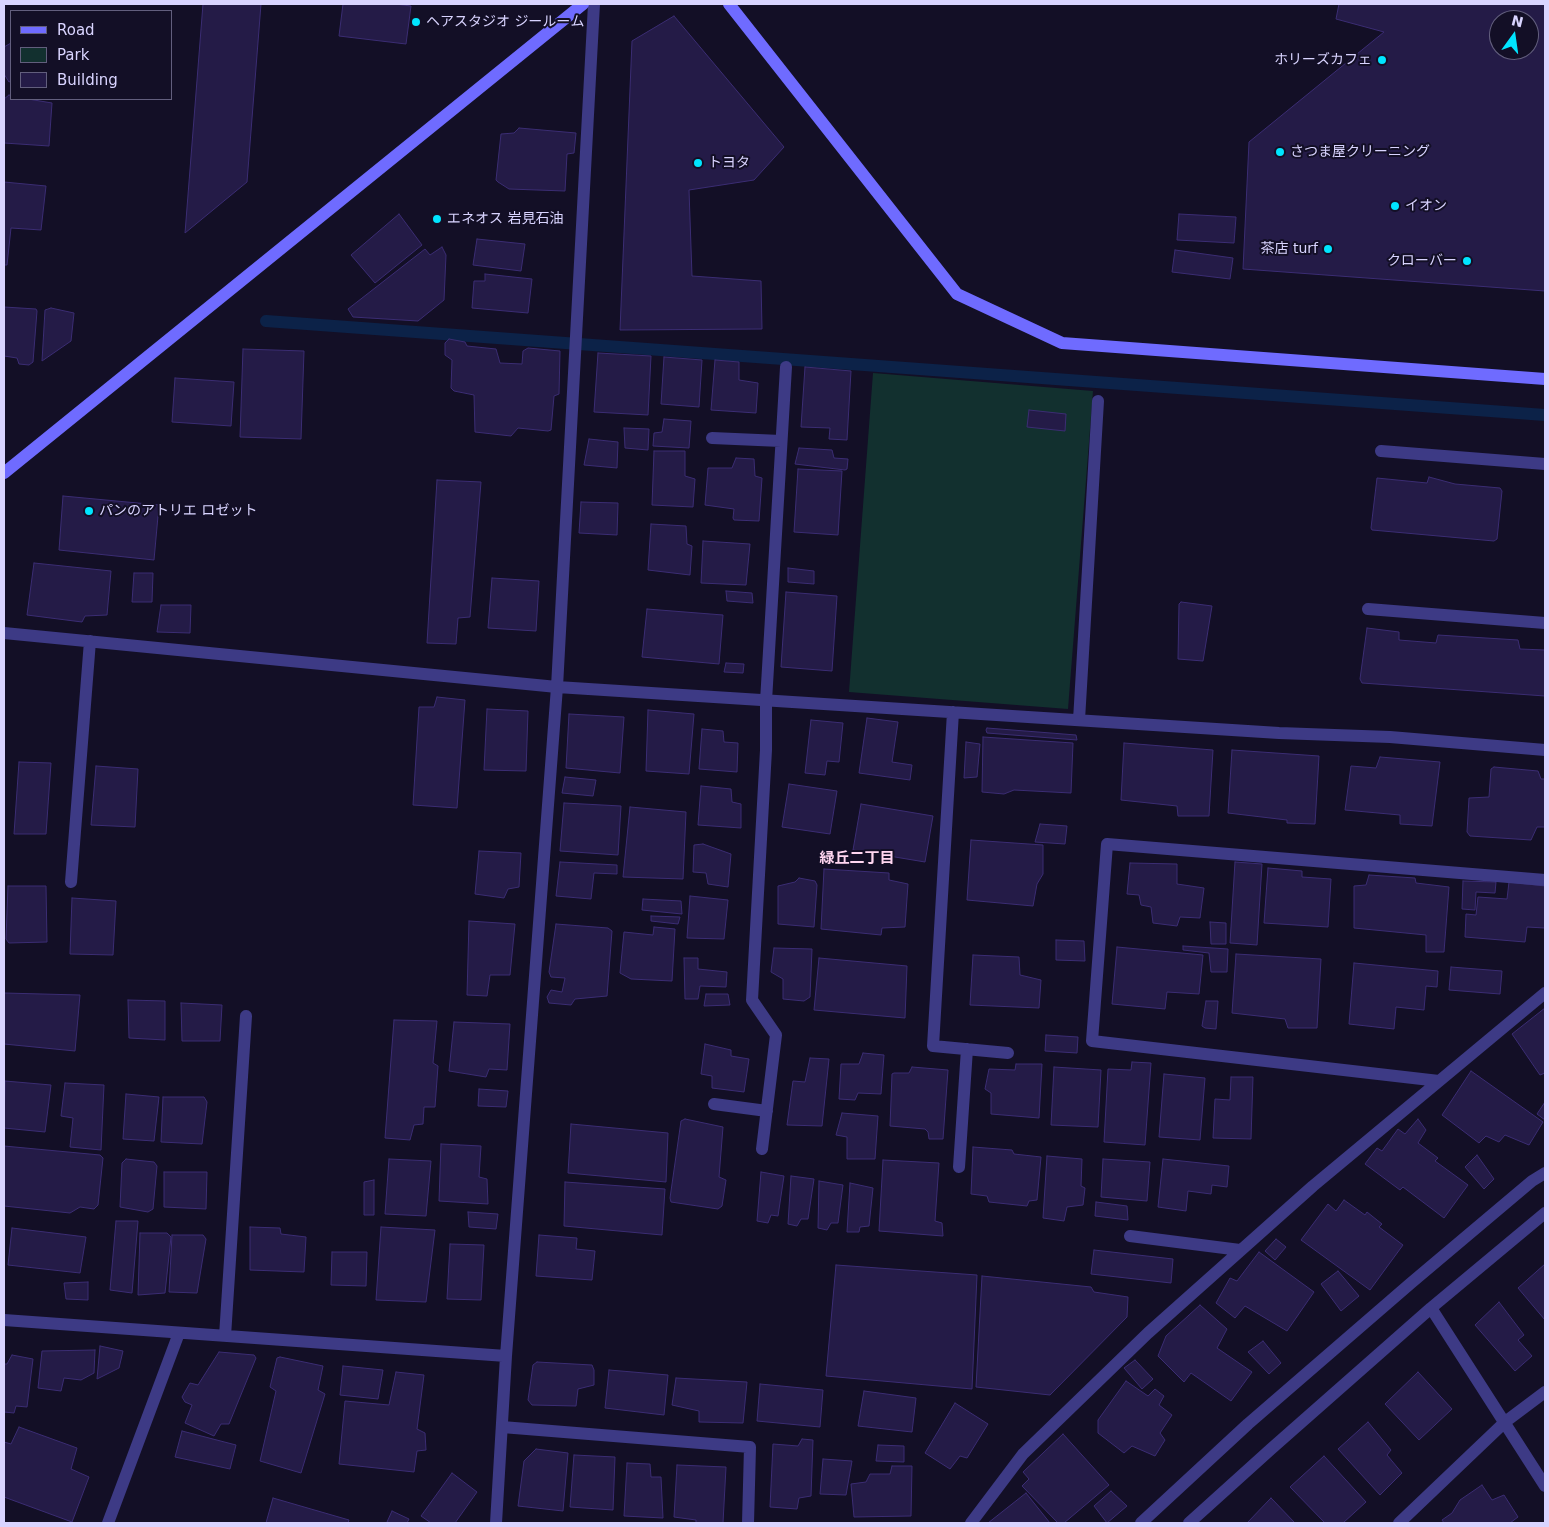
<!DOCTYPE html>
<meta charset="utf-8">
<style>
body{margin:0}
#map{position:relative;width:1549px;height:1527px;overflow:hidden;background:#130f26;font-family:"DejaVu Sans",sans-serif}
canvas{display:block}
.frame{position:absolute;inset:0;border:5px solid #d9d4ff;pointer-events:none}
.legend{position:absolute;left:10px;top:10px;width:162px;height:90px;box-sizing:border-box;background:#130f26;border:1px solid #625e7d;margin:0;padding:6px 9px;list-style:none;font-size:15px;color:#d9d4ff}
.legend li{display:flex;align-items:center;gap:10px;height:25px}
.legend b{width:25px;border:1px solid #625e7d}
.north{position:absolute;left:1489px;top:10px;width:50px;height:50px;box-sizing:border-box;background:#130f26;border:1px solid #625e7d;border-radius:50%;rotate:14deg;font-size:14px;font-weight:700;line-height:20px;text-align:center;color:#d9d4ff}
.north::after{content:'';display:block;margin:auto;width:18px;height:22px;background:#00e5ff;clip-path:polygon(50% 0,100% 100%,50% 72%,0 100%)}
</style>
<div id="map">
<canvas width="1549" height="1527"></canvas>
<div class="frame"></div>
<ul class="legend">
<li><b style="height:6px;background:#6f6bff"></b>Road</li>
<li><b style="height:14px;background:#12302f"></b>Park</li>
<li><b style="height:14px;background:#241b47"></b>Building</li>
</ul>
<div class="north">N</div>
</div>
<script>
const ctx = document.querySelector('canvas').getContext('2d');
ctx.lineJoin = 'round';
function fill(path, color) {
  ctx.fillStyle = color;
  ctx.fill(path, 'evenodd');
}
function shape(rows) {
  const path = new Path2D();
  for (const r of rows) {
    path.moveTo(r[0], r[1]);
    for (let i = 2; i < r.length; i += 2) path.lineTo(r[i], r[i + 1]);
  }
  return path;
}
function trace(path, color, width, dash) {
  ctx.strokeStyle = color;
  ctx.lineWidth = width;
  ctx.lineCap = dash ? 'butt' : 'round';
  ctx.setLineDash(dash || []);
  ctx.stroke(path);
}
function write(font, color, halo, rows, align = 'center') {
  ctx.font = font + ' "DejaVu Sans","Noto Sans JP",sans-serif';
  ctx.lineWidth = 4;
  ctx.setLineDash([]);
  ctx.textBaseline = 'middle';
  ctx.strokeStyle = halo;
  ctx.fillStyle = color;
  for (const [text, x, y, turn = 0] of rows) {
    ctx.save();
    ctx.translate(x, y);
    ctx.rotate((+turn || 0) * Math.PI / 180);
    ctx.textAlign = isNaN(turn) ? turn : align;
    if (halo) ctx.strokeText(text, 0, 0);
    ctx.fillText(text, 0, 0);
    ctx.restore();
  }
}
fill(shape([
 [873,373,1093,391,1068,709,849,692]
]), '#12302f');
trace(shape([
 [266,321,1545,415]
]), '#0c2248', 12);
const building = shape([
 [203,4,261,4,247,182,185,233,203,4],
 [343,4,395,4,411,6,406,44,339,36,343,4],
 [1339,4,1545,4,1545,291,1243,269,1249,142,1384,32,1336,19,1339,4],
 [1499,20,1529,20,1529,50,1499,50,1499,20],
 [674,16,784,147,754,180,689,190,692,276,761,281,762,329,620,330,632,41,674,16],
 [11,43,11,81,9,82,4,74,4,47,11,43],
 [9,95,11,96,11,99,28,99,52,103,49,146,4,143,4,99,9,95],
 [519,128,576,133,574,153,567,154,565,191,509,189,498,182,496,180,501,134,514,133,519,128],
 [4,182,46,186,41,230,11,228,7,265,4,265,4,182],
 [399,214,422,245,375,283,351,255,399,214],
 [1179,214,1236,217,1234,243,1177,240,1179,214],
 [477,239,525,244,521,271,473,265,477,239],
 [442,247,446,255,444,300,418,321,353,317,348,309,425,249,430,255,442,247],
 [1175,250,1233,258,1230,279,1172,272,1175,250],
 [485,274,532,279,528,313,472,308,474,281,485,281,485,274],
 [4,307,36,309,37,311,33,362,29,365,19,364,17,358,4,356,4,307],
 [51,308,74,313,71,341,42,361,45,310,51,308],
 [449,339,465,342,467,346,496,349,500,363,522,364,523,351,528,348,560,351,559,394,554,396,551,430,548,431,518,428,511,436,475,432,474,395,454,391,451,388,452,360,445,355,445,343,449,339],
 [243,349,304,351,301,439,240,437,243,349],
 [598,353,651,356,648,415,594,412,598,353],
 [664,357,702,360,699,407,661,404,664,357],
 [715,360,739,362,739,380,758,383,756,413,711,410,715,360],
 [805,367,851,371,847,440,829,439,830,428,801,427,805,367],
 [175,378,234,382,231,426,172,422,175,378],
 [1029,410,1066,414,1065,431,1027,427,1029,410],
 [664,419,691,421,689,448,653,446,654,433,662,432,664,419],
 [624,428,649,429,648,450,625,448,624,428],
 [589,439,618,442,617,468,584,465,589,439],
 [799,448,832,450,834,458,848,459,847,469,845,470,795,464,799,448],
 [654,451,685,451,685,476,695,479,693,507,652,505,654,451],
 [736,458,754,459,755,476,762,478,759,521,734,520,733,518,734,509,705,505,708,468,732,468,736,458],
 [798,469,842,471,838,535,794,532,798,469],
 [1429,477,1455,484,1500,488,1502,491,1497,539,1494,541,1372,530,1371,528,1377,478,1427,483,1429,477],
 [437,480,481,482,470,617,458,618,456,644,427,643,437,480],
 [63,496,159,505,154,560,59,550,63,496],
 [581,502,618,503,617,535,579,533,581,502],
 [651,524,686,526,687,544,692,546,690,575,648,570,651,524],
 [703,541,750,544,746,585,701,583,703,541],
 [34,563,111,571,107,615,85,616,82,622,27,615,34,563],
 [788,568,814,571,814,584,788,582,788,568],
 [134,573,153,573,152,602,132,602,134,573],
 [492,578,539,581,536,631,488,628,492,578],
 [726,591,752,593,753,603,727,601,726,591],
 [786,592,837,596,832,671,781,667,786,592],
 [1181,602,1212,606,1203,661,1178,659,1179,604,1181,602],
 [161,605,191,605,190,633,157,632,161,605],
 [647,609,723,615,719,664,642,657,647,609],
 [1367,628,1399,632,1399,640,1436,643,1438,635,1518,640,1520,649,1545,650,1545,696,1362,683,1360,679,1367,628],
 [726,663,744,664,743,673,724,672,726,663],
 [437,697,465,700,457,808,413,805,419,707,434,707,437,697],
 [487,709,528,711,526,771,484,770,487,709],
 [648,710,694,714,689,774,646,771,648,710],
 [569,714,624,717,620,773,566,768,569,714],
 [867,718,898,722,892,762,912,765,910,780,859,773,867,718],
 [811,720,843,723,839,762,827,761,825,775,805,773,811,720],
 [987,728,1076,735,1077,740,987,733,986,730,987,728],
 [702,729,723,731,724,742,738,743,737,772,699,769,702,729],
 [983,737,1073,743,1071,793,1014,790,1004,794,982,792,983,737],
 [966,742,980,744,977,777,964,778,966,742],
 [1124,743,1213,750,1209,816,1178,816,1177,806,1121,800,1124,743],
 [1232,750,1319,756,1315,824,1287,823,1287,820,1228,813,1232,750],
 [1380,757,1440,762,1432,826,1400,824,1400,815,1345,810,1351,766,1376,768,1380,757],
 [19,762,51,763,46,834,14,834,19,762],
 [96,766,138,769,135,827,91,825,96,766],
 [1494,767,1538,771,1541,779,1545,779,1545,827,1537,827,1531,840,1470,836,1467,832,1469,798,1489,797,1491,769,1494,767],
 [565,777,596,780,593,796,562,793,565,777],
 [789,784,837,791,830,834,782,827,789,784],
 [701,786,731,789,732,802,741,804,741,828,698,825,701,786],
 [564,803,621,806,618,855,560,851,564,803],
 [861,804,933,816,925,862,853,850,861,804],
 [630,807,686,812,683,879,623,877,630,807],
 [1040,824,1067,826,1065,844,1035,842,1040,824],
 [971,840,1043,845,1043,874,1037,884,1033,906,967,900,971,840],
 [703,844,731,854,728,887,708,884,706,873,693,872,694,845,703,844],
 [479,851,521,853,519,887,508,889,504,898,475,894,479,851],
 [560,862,617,865,617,874,594,873,591,899,556,896,560,862],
 [1235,862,1262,864,1257,945,1230,943,1235,862],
 [1130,863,1177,864,1177,884,1204,888,1200,918,1180,917,1177,926,1153,923,1151,907,1141,905,1139,895,1127,894,1130,863],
 [1268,868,1302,871,1302,877,1331,879,1328,927,1264,923,1268,868],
 [824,869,889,873,889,880,908,884,905,927,882,928,881,935,821,929,824,869],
 [1369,875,1415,878,1416,883,1449,887,1444,952,1426,952,1426,935,1354,928,1354,886,1366,885,1369,875],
 [799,878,815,881,817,885,814,927,778,924,778,886,795,882,799,878],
 [1463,881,1496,882,1495,893,1476,892,1475,910,1462,909,1463,881],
 [1509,882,1545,886,1545,928,1527,927,1525,942,1465,937,1466,914,1476,915,1478,897,1507,899,1509,882],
 [8,886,46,886,47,942,9,943,6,939,8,886],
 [690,896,728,900,724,939,687,938,690,896],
 [72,898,116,901,113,955,70,954,72,898],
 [643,899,681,901,682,914,642,910,643,899],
 [651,916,680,917,678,924,651,921,651,916],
 [469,921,515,924,510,975,490,975,487,996,467,995,469,921],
 [1210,922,1226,923,1226,944,1211,944,1210,922],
 [556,924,608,928,612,931,607,996,575,999,571,1005,549,1003,547,997,551,990,562,992,565,978,551,977,549,972,556,924],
 [654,927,675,929,672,981,631,979,620,973,624,932,653,935,654,927],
 [1056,940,1084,941,1085,961,1056,960,1056,940],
 [1183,946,1228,949,1227,972,1211,972,1209,953,1183,950,1183,946],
 [1117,947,1203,955,1199,994,1167,992,1165,1009,1112,1004,1117,947],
 [774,948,812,949,810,997,804,1001,783,999,783,979,771,972,774,948],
 [1236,954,1321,959,1317,1028,1288,1028,1285,1019,1232,1013,1236,954],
 [973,955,1019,957,1020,975,1041,980,1039,1008,970,1005,973,955],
 [684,958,698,958,698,969,727,972,726,987,700,986,698,999,685,999,684,958],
 [819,958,907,966,905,1018,814,1010,819,958],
 [1354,963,1438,971,1437,987,1426,986,1424,1010,1396,1007,1394,1029,1349,1024,1354,963],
 [1451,967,1502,971,1500,994,1449,990,1451,967],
 [4,993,80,995,75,1051,4,1044,4,993],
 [706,994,728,994,730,1005,704,1006,706,994],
 [128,1000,165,1001,165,1040,129,1038,128,1000],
 [1206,1001,1218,1001,1216,1029,1205,1028,1202,1026,1206,1001],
 [181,1003,222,1005,220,1041,182,1041,181,1003],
 [1545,1008,1545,1073,1540,1075,1512,1034,1545,1008],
 [394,1020,437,1021,433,1063,438,1066,435,1107,424,1107,423,1124,414,1125,410,1140,385,1138,394,1020],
 [454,1022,510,1024,507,1070,489,1069,486,1077,449,1071,454,1022],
 [1046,1035,1078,1037,1077,1053,1045,1051,1046,1035],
 [705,1044,731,1050,731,1056,749,1059,744,1092,712,1088,712,1076,701,1074,705,1044],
 [863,1053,884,1055,881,1094,858,1093,855,1100,839,1099,841,1064,859,1064,863,1053],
 [810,1058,829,1059,822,1126,787,1125,793,1081,805,1082,810,1058],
 [1132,1062,1151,1063,1145,1145,1104,1142,1108,1069,1131,1070,1132,1062],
 [1016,1064,1042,1064,1039,1118,991,1114,991,1093,985,1089,989,1069,1015,1070,1016,1064],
 [912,1067,948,1070,943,1139,929,1139,928,1132,925,1129,890,1126,892,1074,894,1073,909,1073,912,1067],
 [1054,1067,1101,1070,1098,1127,1051,1125,1054,1067],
 [1471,1071,1543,1122,1529,1145,1505,1135,1499,1142,1486,1136,1479,1143,1442,1115,1471,1071],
 [1164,1074,1205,1078,1200,1140,1159,1137,1164,1074],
 [1231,1077,1253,1077,1251,1139,1213,1138,1215,1099,1230,1100,1231,1077],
 [5,1081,51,1085,45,1132,4,1128,5,1081],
 [65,1083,104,1085,101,1150,70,1147,73,1118,61,1116,65,1083],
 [479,1089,508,1091,506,1107,478,1106,479,1089],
 [126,1094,159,1097,154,1141,123,1139,126,1094],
 [163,1097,204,1097,207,1102,202,1144,161,1142,163,1097],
 [1545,1102,1545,1120,1537,1114,1545,1102],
 [842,1113,878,1116,875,1159,847,1159,847,1137,836,1135,842,1113],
 [685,1119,723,1127,719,1177,726,1180,722,1206,718,1209,671,1202,670,1198,681,1121,685,1119],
 [1418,1119,1426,1130,1418,1143,1438,1158,1435,1161,1468,1185,1444,1218,1403,1187,1400,1190,1365,1164,1377,1148,1382,1151,1398,1129,1405,1134,1418,1119],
 [571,1124,668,1133,666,1182,568,1173,571,1124],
 [441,1144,481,1146,479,1177,487,1179,488,1204,439,1201,441,1144],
 [4,1146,100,1155,103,1158,98,1205,94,1209,80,1207,70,1213,4,1206,4,1146],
 [973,1147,1012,1150,1014,1154,1041,1157,1037,1200,1029,1201,1027,1206,989,1202,987,1196,971,1194,973,1147],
 [1477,1155,1494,1179,1484,1189,1465,1167,1477,1155],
 [1047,1156,1082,1159,1081,1186,1085,1188,1083,1205,1067,1207,1064,1221,1043,1218,1047,1156],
 [126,1159,154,1162,157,1166,153,1209,148,1212,120,1207,122,1163,126,1159],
 [389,1159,431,1161,426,1216,385,1214,389,1159],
 [1103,1159,1150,1162,1147,1201,1101,1197,1103,1159],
 [1163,1159,1229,1166,1227,1187,1212,1185,1211,1194,1188,1191,1186,1211,1158,1207,1163,1159],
 [883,1160,939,1163,935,1221,942,1223,943,1236,879,1231,883,1160],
 [164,1172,207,1172,206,1209,164,1207,164,1172],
 [761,1172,784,1176,778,1216,771,1215,768,1223,757,1221,761,1172],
 [791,1176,814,1179,808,1219,801,1219,797,1226,788,1224,791,1176],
 [374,1180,374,1215,364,1215,364,1182,374,1180],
 [819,1181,843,1185,838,1223,831,1223,827,1230,818,1228,819,1181],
 [565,1182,665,1189,662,1235,564,1226,565,1182],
 [850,1183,873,1188,869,1226,860,1227,859,1232,847,1232,850,1183],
 [1344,1200,1365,1215,1367,1212,1382,1224,1379,1227,1403,1245,1370,1290,1301,1240,1328,1204,1336,1211,1344,1200],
 [1096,1202,1127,1206,1128,1220,1095,1216,1096,1202],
 [468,1212,498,1214,496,1229,469,1227,468,1212],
 [116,1221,138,1221,132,1293,110,1290,116,1221],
 [250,1227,280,1228,281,1234,306,1237,304,1272,250,1270,250,1227],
 [381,1227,435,1230,426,1302,376,1300,381,1227],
 [12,1228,86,1237,80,1273,8,1265,12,1228],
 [140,1233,167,1233,171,1237,165,1293,138,1295,140,1233],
 [172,1235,203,1235,206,1239,197,1293,169,1292,172,1235],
 [539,1235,577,1238,576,1249,595,1251,592,1280,536,1276,539,1235],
 [1276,1239,1286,1247,1275,1260,1265,1251,1276,1239],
 [450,1244,484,1245,481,1300,447,1299,450,1244],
 [1094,1250,1173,1259,1171,1283,1091,1274,1094,1250],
 [332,1252,367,1252,366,1286,331,1285,332,1252],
 [1259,1252,1314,1292,1287,1331,1245,1306,1235,1318,1216,1303,1230,1278,1237,1281,1259,1252],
 [1545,1264,1545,1320,1518,1288,1545,1264],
 [836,1265,977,1275,972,1389,826,1376,836,1265],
 [1338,1271,1359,1296,1341,1311,1321,1284,1338,1271],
 [982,1276,1091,1287,1094,1292,1128,1297,1127,1317,1050,1395,976,1387,982,1276],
 [88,1282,88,1300,66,1299,64,1283,88,1282],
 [1499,1302,1524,1335,1518,1340,1532,1356,1515,1371,1475,1325,1499,1302],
 [1200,1305,1227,1329,1217,1348,1252,1372,1231,1401,1191,1373,1184,1382,1158,1356,1166,1336,1200,1305],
 [1263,1341,1281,1363,1269,1374,1248,1352,1263,1341],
 [100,1346,123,1351,119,1368,97,1379,100,1346],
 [95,1350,94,1373,81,1380,64,1378,61,1391,38,1388,42,1351,95,1350],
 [219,1352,254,1355,256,1358,229,1424,221,1424,214,1436,185,1423,192,1405,185,1402,182,1397,190,1383,198,1385,219,1352],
 [12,1355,33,1359,27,1407,16,1406,14,1413,4,1412,4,1364,7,1364,12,1355],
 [280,1357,323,1366,318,1390,325,1394,301,1473,260,1461,276,1391,270,1387,277,1358,280,1357],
 [1135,1360,1153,1379,1142,1389,1124,1368,1135,1360],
 [537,1362,592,1365,594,1370,594,1385,578,1389,576,1406,532,1405,528,1400,533,1365,537,1362],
 [343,1366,383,1370,378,1399,340,1395,343,1366],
 [609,1370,668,1375,664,1415,605,1408,609,1370],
 [396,1372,424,1375,417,1429,425,1433,426,1450,417,1451,414,1472,339,1464,345,1401,389,1405,396,1372],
 [1418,1372,1452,1409,1419,1440,1385,1404,1418,1372],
 [676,1378,747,1382,743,1423,699,1422,699,1411,672,1405,676,1378],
 [1126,1381,1148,1396,1155,1389,1164,1396,1159,1405,1172,1415,1160,1433,1165,1440,1155,1456,1132,1446,1124,1453,1098,1433,1098,1420,1126,1381],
 [760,1384,823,1390,820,1427,757,1421,760,1384],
 [864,1391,916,1398,912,1432,858,1426,864,1391],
 [955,1403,988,1424,967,1458,960,1456,950,1469,925,1453,955,1403],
 [1368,1422,1391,1450,1387,1455,1402,1473,1380,1495,1338,1449,1368,1422],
 [19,1427,77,1448,71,1469,89,1477,72,1522,4,1497,4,1442,11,1444,19,1427],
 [182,1431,236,1445,230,1469,175,1457,182,1431],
 [1063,1434,1109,1485,1064,1523,1058,1523,1022,1486,1029,1479,1023,1472,1063,1434],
 [802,1439,813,1440,811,1496,799,1498,797,1509,770,1507,773,1444,798,1446,802,1439],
 [878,1445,904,1446,904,1462,876,1461,878,1445],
 [536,1449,568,1453,563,1511,518,1506,524,1461,536,1449],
 [574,1455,615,1457,613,1510,570,1507,574,1455],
 [1324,1456,1366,1502,1343,1523,1325,1523,1290,1487,1324,1456],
 [823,1459,852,1461,846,1495,820,1494,823,1459],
 [627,1463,650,1464,651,1477,661,1477,663,1518,624,1516,627,1463],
 [677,1465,726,1467,723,1523,696,1523,696,1520,674,1517,677,1465],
 [892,1466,912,1466,911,1516,854,1517,851,1484,866,1482,870,1474,890,1474,892,1466],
 [452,1473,477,1492,455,1523,431,1523,421,1516,452,1473],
 [1482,1485,1492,1500,1504,1495,1518,1517,1510,1523,1444,1523,1442,1520,1452,1513,1460,1500,1482,1485],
 [1111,1491,1127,1506,1107,1523,1094,1506,1111,1491],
 [1026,1493,1050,1523,988,1523,1026,1493],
 [273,1498,349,1520,348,1523,266,1523,273,1498],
 [1271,1498,1295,1523,1247,1523,1271,1498],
 [392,1511,409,1519,407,1523,391,1523,387,1522,392,1511]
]);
fill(building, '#241b47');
trace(building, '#3b2d73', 1);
trace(shape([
 [712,438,781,441],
 [1381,451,1545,464],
 [1368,609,1545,623],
 [4,633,557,687,1279,733,1390,737,1545,750],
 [953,712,933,1046,1008,1053],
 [1079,720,1098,401],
 [71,882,90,641],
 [1439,1081,1092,1041,1107,844,1545,880],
 [714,1104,767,1111],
 [762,1149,776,1035,752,1000,766,750,766,701,786,367],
 [959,1167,967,1049],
 [1130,1236,1240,1250],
 [1431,1308,1545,1486],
 [4,1320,506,1356],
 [225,1336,246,1016],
 [502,1427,750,1447,748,1523],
 [108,1523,179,1333],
 [496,1523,506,1356,557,687,594,4],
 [971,1523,1023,1454,1148,1333,1313,1186,1545,993],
 [1141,1523,1248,1424,1411,1283,1532,1181,1545,1173],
 [1189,1523,1271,1449,1431,1308,1545,1213],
 [1399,1523,1505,1422,1545,1392]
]), '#3d3a85', 12);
trace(shape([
 [729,4,957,294,1062,343,1545,379],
 [4,473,583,4]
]), '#6f6bff', 12);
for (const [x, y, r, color] of [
 [416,22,5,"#00e5ff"],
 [1382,60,5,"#00e5ff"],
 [1280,152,5,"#00e5ff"],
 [698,163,5,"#00e5ff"],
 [1395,206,5,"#00e5ff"],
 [437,219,5,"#00e5ff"],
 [1328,249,5,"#00e5ff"],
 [1467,261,5,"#00e5ff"],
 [89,511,5,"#00e5ff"]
]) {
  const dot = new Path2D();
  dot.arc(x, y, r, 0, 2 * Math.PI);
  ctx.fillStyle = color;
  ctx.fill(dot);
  trace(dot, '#130f26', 2);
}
write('14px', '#d9d4ff', '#130f26', [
 ["ヘアスタジオ ジールーム",426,22],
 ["ホリーズカフェ",1372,60,"right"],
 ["さつま屋クリーニング",1290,152],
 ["トヨタ",708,163],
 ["イオン",1405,206],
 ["エネオス 岩見石油",447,219],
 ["茶店 turf",1318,249,"right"],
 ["クローバー",1457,261,"right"],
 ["パンのアトリエ ロゼット",99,511]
], 'left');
write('bold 15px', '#ffd6f0', '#130f26', [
 ["緑丘二丁目",857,859]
]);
</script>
